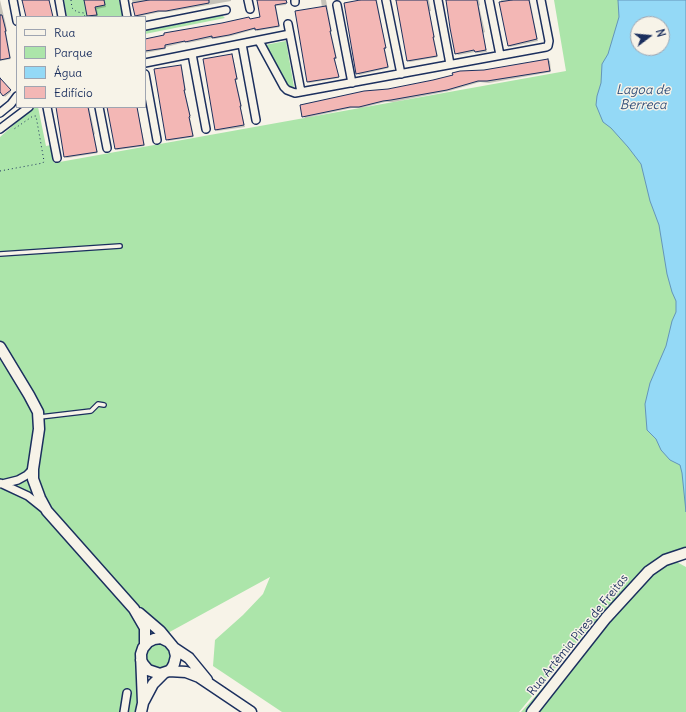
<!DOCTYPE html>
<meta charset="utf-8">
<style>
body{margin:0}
#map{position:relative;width:686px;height:712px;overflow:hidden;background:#f7f3e8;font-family:Delius,sans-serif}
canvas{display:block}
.legend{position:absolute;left:16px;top:16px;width:130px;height:92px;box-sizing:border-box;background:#f7f3e8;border:1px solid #9fa5b1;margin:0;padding:5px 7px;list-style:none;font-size:12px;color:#1b2f5e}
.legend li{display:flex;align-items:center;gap:8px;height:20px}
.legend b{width:20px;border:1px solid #9fa5b1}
.north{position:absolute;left:630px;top:16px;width:40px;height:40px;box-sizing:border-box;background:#f7f3e8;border:1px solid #9fa5b1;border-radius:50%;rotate:74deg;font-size:11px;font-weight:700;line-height:16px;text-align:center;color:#1b2f5e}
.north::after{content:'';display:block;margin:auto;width:14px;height:18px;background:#1b2f5e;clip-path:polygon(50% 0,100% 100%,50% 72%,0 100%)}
</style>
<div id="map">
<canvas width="686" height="712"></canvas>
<ul class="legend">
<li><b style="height:5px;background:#f7f3e8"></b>Rua</li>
<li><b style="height:11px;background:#ace5aa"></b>Parque</li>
<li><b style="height:11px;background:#94d9f6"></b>Água</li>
<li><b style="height:11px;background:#f3b7b5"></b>Edifício</li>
</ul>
<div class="north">N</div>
</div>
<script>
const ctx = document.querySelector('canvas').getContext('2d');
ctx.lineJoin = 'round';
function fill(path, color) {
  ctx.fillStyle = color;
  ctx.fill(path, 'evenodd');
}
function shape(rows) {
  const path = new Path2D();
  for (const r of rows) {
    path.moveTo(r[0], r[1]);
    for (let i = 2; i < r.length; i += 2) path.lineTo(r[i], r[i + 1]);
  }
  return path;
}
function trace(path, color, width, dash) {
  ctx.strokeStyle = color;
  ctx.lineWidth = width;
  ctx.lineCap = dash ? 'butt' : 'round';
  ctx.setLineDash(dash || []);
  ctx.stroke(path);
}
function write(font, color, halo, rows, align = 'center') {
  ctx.font = font + ' Delius,sans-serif';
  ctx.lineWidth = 3;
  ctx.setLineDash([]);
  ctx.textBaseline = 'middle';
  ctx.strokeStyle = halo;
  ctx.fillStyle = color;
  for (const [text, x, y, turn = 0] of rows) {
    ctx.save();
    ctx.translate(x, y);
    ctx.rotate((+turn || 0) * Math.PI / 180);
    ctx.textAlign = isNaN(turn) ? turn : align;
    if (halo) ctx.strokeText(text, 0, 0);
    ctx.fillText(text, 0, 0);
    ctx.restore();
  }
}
fill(shape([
 [64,0,119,0,123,17,67,17],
 [554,0,686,0,686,550,664,555,686,567,686,712,521,712,658,560,618,597,586,631,519,712,282,712,213,666,215,640,243,615,263,594,270,577,155,640,172,650,169,666,162,670,146,665,140,632,136,666,139,691,135,712,0,712,0,137,34,107,38,107,46,146,51,145,54,163,566,71],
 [638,24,662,24,662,48,638,48],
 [222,15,225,18,145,34,145,30],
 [286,41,294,87,288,87,265,45]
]), '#ace5aa');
const water = shape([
 [618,0,686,0,686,512,682,473,680,465,670,460,661,450,656,439,647,430,645,404,650,383,666,346,672,321,676,312,676,301,672,292,667,274,659,225,650,201,641,164,628,147,611,128,603,122,596,105,597,96,601,83,602,64,608,54,619,17,618,0],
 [638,24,662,24,662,48,638,48,638,24]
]);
fill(water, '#94d9f6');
trace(water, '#6495b9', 1);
fill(shape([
 [0,0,6,25,7,32,6,32,11,59,0,61],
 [85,0,105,0,106,7,97,9,98,16,89,17],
 [132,0,231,0,231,1,168,12,160,12,137,17,136,16],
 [258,0,285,0,286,5,276,6,280,27,257,31,256,29,231,36,214,39,213,38,187,43,186,42,166,47,166,49,145,53,145,40,249,18,251,19,261,17],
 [321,0,326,0,332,32,331,32,337,59,335,59,339,78,309,83,308,82,322,8],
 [365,0,377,0,386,49,385,49,389,68,359,75,357,73],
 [397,0,429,0,431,11,429,11,435,38,434,38,438,57,410,62,408,61],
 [446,0,479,0,480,5,479,6,485,32,483,33,487,52,477,53,475,52,458,55,456,53],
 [501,0,530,0,538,41,510,47,509,46],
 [232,55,233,57,238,80,236,80,242,107,241,108,245,127,217,131,216,130],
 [548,60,550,61,551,72,489,83,480,82,449,91,393,102,385,102,361,108,352,108,305,118,303,116,388,90,484,70],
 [181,66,182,67,186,91,185,91,191,118,190,118,194,137,168,141,167,139],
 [0,79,11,92,5,97,0,90],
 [57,107,90,107,89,107,95,134,94,135,98,153,67,158,65,157],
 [109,107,137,107,145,146,117,150,116,149]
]), '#0003');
const building = shape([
 [22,0,49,0,53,17,26,17,22,0],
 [84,0,104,0,105,5,95,7,97,15,87,16,84,0],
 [149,0,209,0,209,3,166,11,158,11,135,16,132,3,149,0],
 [257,0,286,0,287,3,275,5,279,26,255,30,255,28,229,35,212,38,212,36,185,42,185,41,165,45,165,48,145,51,145,39,164,35,164,33,222,23,249,17,250,19,260,17,257,0],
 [360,0,376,0,386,48,384,48,388,67,356,74,344,3,360,0],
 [396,0,427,0,434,37,433,37,437,56,407,61,396,0],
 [446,0,477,0,486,50,475,52,474,50,455,54,450,28,446,0],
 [512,0,529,0,537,39,508,46,499,2,512,0],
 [326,6,331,31,330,31,336,58,334,58,339,77,307,82,295,11,326,6],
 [0,15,2,15,6,31,5,31,10,58,0,60,0,15],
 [232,54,237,79,235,79,241,106,240,106,244,125,215,130,203,59,232,54],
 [548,59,550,71,487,81,478,81,447,90,391,100,383,101,359,107,350,107,302,117,300,105,364,91,388,89,433,80,453,75,452,73,460,71,484,70,548,59],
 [181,65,185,90,184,90,190,116,189,117,193,136,166,140,154,69,181,65],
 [0,78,11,90,3,96,0,92,0,78],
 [56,107,88,107,97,152,64,157,56,107],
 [107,107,137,107,144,145,115,149,107,107]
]);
fill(building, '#f3b7b5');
trace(building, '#1b2f5e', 1);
const lane = shape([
 [0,254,120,246],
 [40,417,91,411,98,404,104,405]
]);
const street = shape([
 [13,0,17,21],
 [59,0,62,17],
 [124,0,127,17],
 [248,0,250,9],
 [295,0,295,2],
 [386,0,401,74],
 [438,0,450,64],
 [489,0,500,55],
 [337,5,352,83],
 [288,24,301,92],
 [145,26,226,10],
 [259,41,284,87,287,90,295,93,546,47,548,46,549,41,541,0],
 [242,44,256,120],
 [192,54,206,129],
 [145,63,290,34],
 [145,74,157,140],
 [47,107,57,158],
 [99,107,107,148],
 [0,113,11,104,17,96],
 [0,129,29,107],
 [0,483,28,496,43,508],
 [2,484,18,480,27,475,33,469],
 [124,712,127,693]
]);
const secondary = shape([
 [0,347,29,395,38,412,39,429,33,469,33,479,40,498,47,511,134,609,145,628,145,644],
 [139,613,160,631,174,648,176,656,174,664,172,668,169,671,160,674,148,670,143,664,141,660],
 [174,648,189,658,207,680],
 [169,671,186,672,199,677,251,712],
 [144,701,153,684,164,673],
 [141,712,143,703,141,654,143,648,148,642,154,639,161,638,167,641],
 [532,712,606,618,649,571,665,560,686,553]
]);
trace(lane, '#1b2f5e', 6);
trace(street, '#1b2f5e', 10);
trace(secondary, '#1b2f5e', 13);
trace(shape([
 [71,0,72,8,77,12,84,13,85,17],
 [0,171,43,163,44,161,36,116,33,116,14,129]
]), '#1b2f5e', 1, [1, 3]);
trace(lane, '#f7f3e8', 3.5);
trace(street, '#f7f3e8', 7);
trace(secondary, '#f7f3e8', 10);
write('12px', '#1b2f5e', '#f7f3e8', [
 ["Rua Artêmia Pires de Freitas",578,635,-51]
]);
write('italic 13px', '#33517c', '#f7f3e8', [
 ["Lagoa de",643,90],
 ["Berreca",643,105]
]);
</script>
